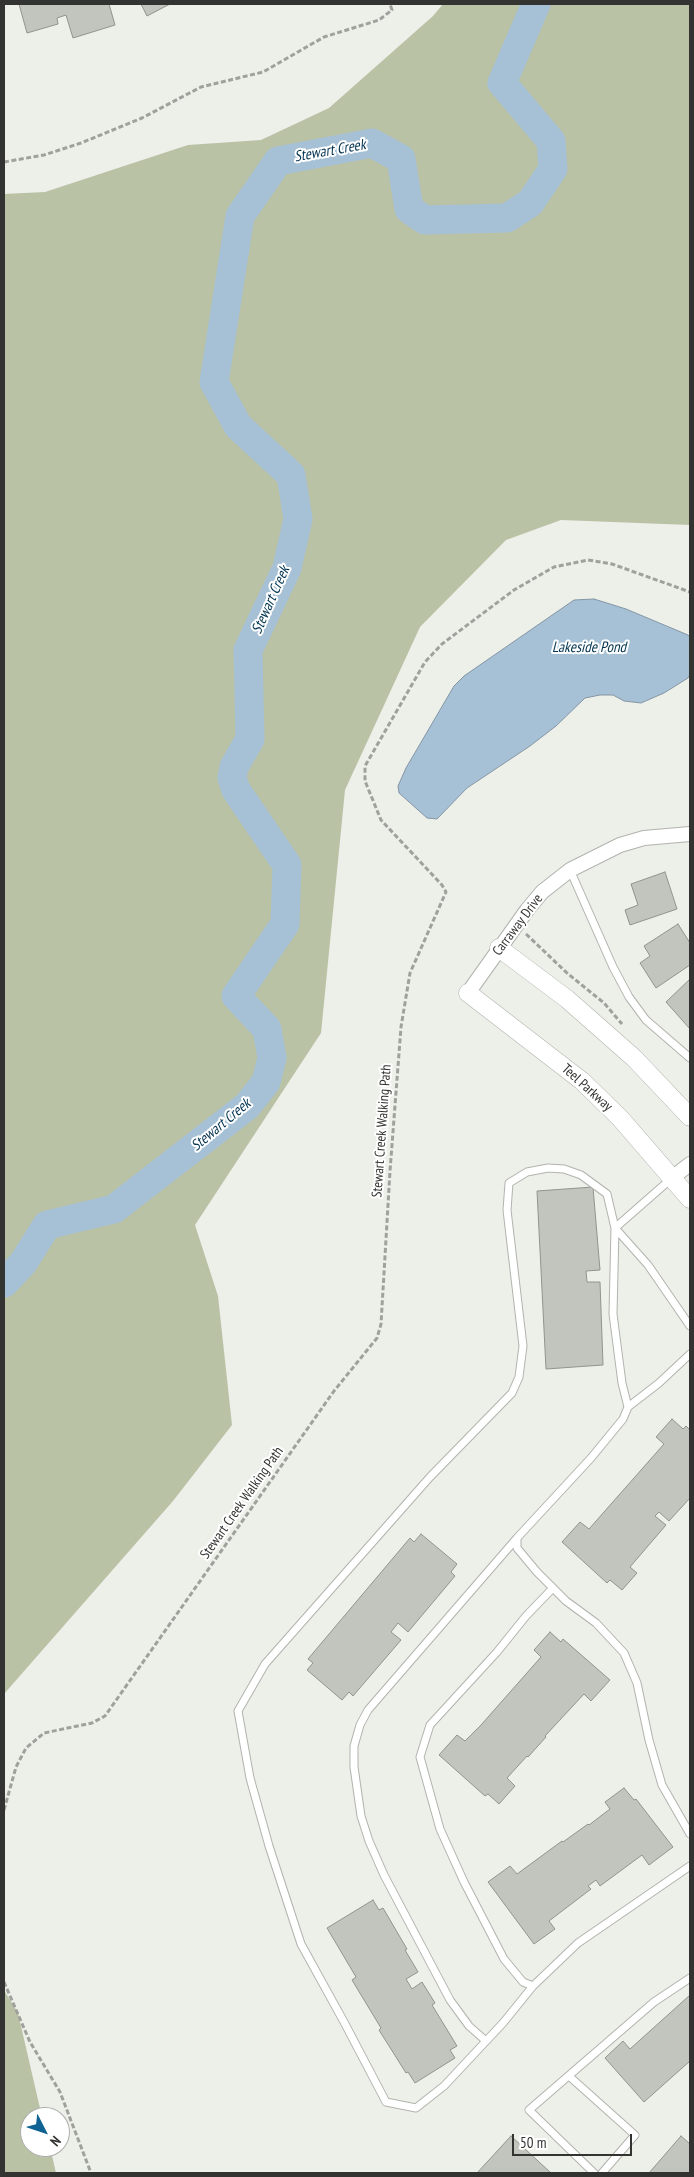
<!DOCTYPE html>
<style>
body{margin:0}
#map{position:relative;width:694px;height:2177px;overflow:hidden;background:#edefe9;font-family:"PT Sans Narrow",sans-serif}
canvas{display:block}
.frame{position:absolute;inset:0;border:5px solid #333331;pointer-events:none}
.north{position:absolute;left:20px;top:2107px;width:50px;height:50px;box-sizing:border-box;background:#fff;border:1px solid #adadad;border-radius:50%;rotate:131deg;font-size:14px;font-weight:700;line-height:20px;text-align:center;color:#333331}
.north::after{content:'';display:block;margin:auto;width:18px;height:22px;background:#0f6394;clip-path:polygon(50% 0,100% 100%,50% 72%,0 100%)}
.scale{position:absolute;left:512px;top:2134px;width:120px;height:22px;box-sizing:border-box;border:2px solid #333331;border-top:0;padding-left:6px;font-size:15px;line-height:18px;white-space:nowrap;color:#333331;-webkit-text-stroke:4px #fff;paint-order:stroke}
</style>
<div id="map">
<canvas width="694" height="2177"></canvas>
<div class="frame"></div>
<div class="north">N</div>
<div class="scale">50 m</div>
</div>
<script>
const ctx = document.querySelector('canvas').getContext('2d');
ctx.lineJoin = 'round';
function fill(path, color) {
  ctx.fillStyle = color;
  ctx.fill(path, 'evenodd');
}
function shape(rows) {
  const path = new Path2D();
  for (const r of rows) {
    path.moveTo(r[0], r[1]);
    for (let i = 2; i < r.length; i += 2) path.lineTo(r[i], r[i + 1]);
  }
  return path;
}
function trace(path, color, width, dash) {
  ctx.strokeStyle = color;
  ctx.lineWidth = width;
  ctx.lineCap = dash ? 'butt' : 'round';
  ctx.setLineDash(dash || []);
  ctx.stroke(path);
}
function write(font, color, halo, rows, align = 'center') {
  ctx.font = font + ' "PT Sans Narrow",sans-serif';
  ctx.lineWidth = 4;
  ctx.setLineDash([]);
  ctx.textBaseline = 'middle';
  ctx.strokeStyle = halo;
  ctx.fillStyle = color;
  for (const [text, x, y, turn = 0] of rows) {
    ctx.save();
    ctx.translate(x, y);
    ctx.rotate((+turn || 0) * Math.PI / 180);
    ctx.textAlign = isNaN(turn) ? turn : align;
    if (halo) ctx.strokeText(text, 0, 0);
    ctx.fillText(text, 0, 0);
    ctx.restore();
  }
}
fill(shape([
 [443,4,690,4,690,525,561,520,506,540,420,627,345,790,321,1033,195,1225,218,1296,232,1425,173,1501,4,1694,4,194,45,192,188,145,261,140,329,108,433,16],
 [4,1990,18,2013,42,2117,30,2117,30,2147,50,2147,56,2173,4,2173]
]), '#bac2a6');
const water = shape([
 [594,599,626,609,688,635,690,637,690,674,688,678,664,693,641,703,624,701,613,695,600,695,585,698,556,726,530,746,467,788,437,819,427,818,399,793,398,786,406,768,454,686,464,676,574,600,594,599]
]);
fill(water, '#a6c0d5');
trace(water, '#8496a4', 1);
trace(shape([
 [4,1283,23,1263,47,1225,114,1209,247,1106,266,1082,272,1058,267,1029,236,996,285,924,287,865,236,790,232,778,234,767,250,739,248,650,287,568,298,519,291,475,238,426,214,382,240,216,278,161,372,143,401,159,409,209,425,220,507,218,530,203,553,169,551,141,502,83,536,4]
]), '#a6c0d5', 29);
const building = shape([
 [19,4,109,4,115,25,73,38,66,15,57,18,58,24,27,33,19,4],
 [141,4,170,4,147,16,141,4],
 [665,872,677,909,630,925,625,910,638,905,631,884,665,872],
 [678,924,690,943,690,965,656,988,640,963,650,956,644,946,678,924],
 [690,979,690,1029,666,1002,690,979],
 [593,1187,600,1270,586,1271,587,1282,600,1282,603,1365,546,1369,537,1191,593,1187],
 [672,1419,683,1429,686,1426,690,1430,690,1498,669,1521,659,1512,655,1516,666,1525,630,1567,637,1573,622,1590,610,1580,607,1583,562,1542,580,1522,589,1529,664,1444,656,1437,672,1419],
 [421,1534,457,1564,451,1572,455,1576,408,1632,398,1623,391,1632,401,1640,353,1696,349,1692,342,1700,307,1670,313,1663,308,1659,410,1538,414,1542,421,1534],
 [550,1632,561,1642,563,1639,610,1680,591,1701,584,1694,545,1736,546,1737,528,1757,527,1756,507,1778,515,1786,499,1804,488,1794,485,1796,439,1755,457,1735,465,1741,481,1725,541,1657,534,1650,550,1632],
 [624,1788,634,1800,636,1799,673,1847,649,1865,642,1855,600,1886,596,1880,588,1886,591,1889,549,1921,555,1929,534,1944,488,1882,510,1866,517,1874,562,1841,563,1842,588,1824,589,1825,610,1809,605,1802,624,1788],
 [373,1900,379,1910,383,1908,407,1949,405,1950,418,1972,406,1979,412,1989,422,1982,435,2003,432,2005,457,2046,450,2050,455,2058,415,2083,408,2072,406,2073,379,2030,381,2028,352,1980,356,1977,327,1928,373,1900],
 [690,1995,690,2061,644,2102,605,2058,623,2041,630,2049,690,1995],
 [511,2136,551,2173,477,2173,511,2136],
 [681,2136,690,2144,690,2173,649,2173,681,2136]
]);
fill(building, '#c2c4be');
trace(building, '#91938e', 1);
const service = shape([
 [570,870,613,967,629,997,646,1020,690,1058],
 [672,1178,615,1228,648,1265,690,1326],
 [628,1407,659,1383,690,1354],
 [553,1588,526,1616,497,1652,430,1725,420,1757,440,1829,464,1882,504,1959,523,1982,533,1986,578,1943,690,1866],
 [533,1986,503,2023,444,2086,416,2108,386,2102,344,2022,301,1944,269,1846,250,1778,238,1711,265,1664,430,1477,512,1393,519,1377,523,1346,507,1210,509,1183,527,1172,548,1168,564,1169,581,1175,607,1194,615,1228,613,1314,622,1383,628,1407,623,1419,591,1458,517,1538,517,1548,537,1572,566,1601,596,1623,624,1653,637,1683,649,1740,662,1785,690,1834],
 [486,2041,469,2026,450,2000,384,1875,369,1841,361,1816,354,1767,354,1746,360,1725,368,1710,517,1538],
 [569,2076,635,2135,602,2173],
 [594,2173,529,2110,654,2002,690,1978]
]);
const minor = shape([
 [468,993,527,910,542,892,570,870,620,845,644,838,690,834],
 [673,1177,690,1164]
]);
const tertiary = shape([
 [499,948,567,999,634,1058,690,1117],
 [468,993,582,1081,620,1118,690,1199]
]);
trace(service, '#b2b3ae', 9);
trace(minor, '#b2b3ae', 16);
trace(tertiary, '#b2b3ae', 19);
trace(shape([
 [4,162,44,155,81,143,142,118,201,87,263,72,324,37,379,20,392,10,390,4],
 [526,934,567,973,604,1003,622,1024],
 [4,1810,16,1767,26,1748,44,1733,92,1723,105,1716,334,1391,377,1338,381,1324,390,1171,401,1027,410,973,446,892,442,885,381,820,365,781,365,766,425,662,442,644,514,590,554,567,588,560,612,564,690,592],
 [4,1982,30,2042,60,2092,91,2173]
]), '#a0a19d', 3, [5, 2.5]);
trace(service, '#fff', 7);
trace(minor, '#fff', 14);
trace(tertiary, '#fff', 18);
write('14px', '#333331', '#fff', [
 ["Carraway Drive",518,925,-53],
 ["Teel Parkway",587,1088,42],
 ["Stewart Creek Walking Path",382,1131,-86],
 ["Stewart Creek Walking Path",242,1503,-55]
]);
write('italic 15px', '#043552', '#fff', [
 ["Stewart Creek",330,151,-10],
 ["Stewart Creek",271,600,-66],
 ["Lakeside Pond",589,648],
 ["Stewart Creek",221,1125,-40]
]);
</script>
